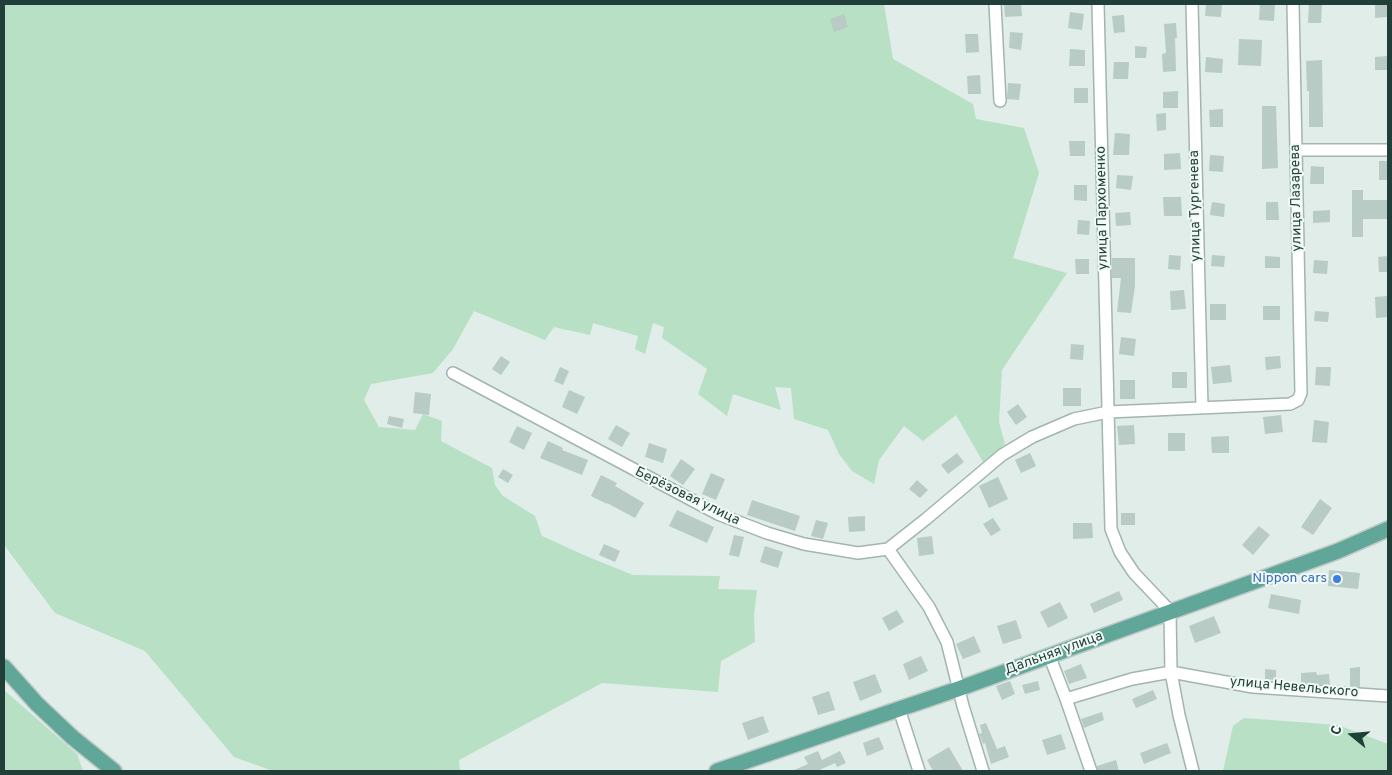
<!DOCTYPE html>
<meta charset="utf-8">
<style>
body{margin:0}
#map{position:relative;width:1392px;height:775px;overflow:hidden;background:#e0ede8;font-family:Overpass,sans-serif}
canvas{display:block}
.frame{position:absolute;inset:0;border:5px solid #1f3f38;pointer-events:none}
.north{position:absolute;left:1327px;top:710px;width:50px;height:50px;-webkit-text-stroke:4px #f1f9f6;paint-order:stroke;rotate:287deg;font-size:14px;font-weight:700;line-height:20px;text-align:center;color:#1f3f38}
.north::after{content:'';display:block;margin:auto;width:18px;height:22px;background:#1f3f38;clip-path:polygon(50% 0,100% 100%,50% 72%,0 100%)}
</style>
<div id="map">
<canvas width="1392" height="775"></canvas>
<div class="frame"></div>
<div class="north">С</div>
</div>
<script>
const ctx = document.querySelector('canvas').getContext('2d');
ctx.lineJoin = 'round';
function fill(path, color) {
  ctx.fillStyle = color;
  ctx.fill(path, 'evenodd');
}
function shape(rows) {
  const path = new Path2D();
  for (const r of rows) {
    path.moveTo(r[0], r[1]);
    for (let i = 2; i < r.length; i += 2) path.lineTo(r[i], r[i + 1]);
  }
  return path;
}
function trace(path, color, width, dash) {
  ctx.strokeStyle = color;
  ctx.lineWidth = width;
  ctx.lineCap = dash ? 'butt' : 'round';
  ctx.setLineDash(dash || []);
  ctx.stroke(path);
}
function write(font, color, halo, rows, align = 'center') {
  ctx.font = font + ' Overpass,sans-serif';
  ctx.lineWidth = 4;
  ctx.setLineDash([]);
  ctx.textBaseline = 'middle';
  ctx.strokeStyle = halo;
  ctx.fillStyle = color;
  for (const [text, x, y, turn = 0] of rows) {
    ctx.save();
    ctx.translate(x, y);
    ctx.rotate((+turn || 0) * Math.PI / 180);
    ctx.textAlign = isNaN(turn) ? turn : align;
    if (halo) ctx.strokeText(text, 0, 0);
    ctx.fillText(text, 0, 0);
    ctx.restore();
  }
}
fill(shape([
 [4,4,884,4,893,59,973,104,976,119,1024,128,1039,173,1013,258,1067,273,1002,370,999,422,1005,444,983,462,956,415,923,441,904,426,879,460,874,484,852,471,839,454,828,430,794,419,791,388,775,387,781,410,733,394,727,416,698,394,707,369,662,338,664,327,653,323,645,354,635,349,638,336,593,323,590,335,554,327,545,340,474,311,453,349,433,373,371,384,364,400,379,427,415,430,423,414,442,421,441,441,492,468,495,485,503,496,535,516,542,536,586,556,633,575,720,576,718,589,757,590,754,615,755,642,721,661,718,692,602,683,459,760,460,771,273,771,234,757,145,651,55,613,4,545],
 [4,690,77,754,83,771,4,771],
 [1244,718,1338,725,1388,744,1388,771,1223,771,1233,726]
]), '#b7e0c4');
fill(shape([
 [1004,4,1021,4,1022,16,1005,17],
 [1206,4,1222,4,1221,17,1205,16],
 [1260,4,1275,4,1274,21,1259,20],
 [1309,4,1322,5,1321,23,1308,23],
 [1388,4,1388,17,1375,18,1375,5],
 [1070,12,1084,14,1082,30,1068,28],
 [844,14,848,27,834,32,830,19],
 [1124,15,1125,32,1114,33,1112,16],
 [1176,23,1177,38,1175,38,1176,71,1163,72,1162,54,1166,53,1164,24],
 [1010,32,1023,33,1021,50,1009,48],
 [965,34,978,34,979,52,966,53],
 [1239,39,1262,40,1261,66,1238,65],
 [1135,46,1147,47,1146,58,1135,58],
 [1070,49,1085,50,1085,66,1069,66],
 [1388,56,1388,70,1375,70,1375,57],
 [1206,57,1223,59,1222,73,1205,72],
 [1322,60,1323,127,1309,127,1309,91,1307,91,1306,61],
 [1114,62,1129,62,1128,79,1113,79],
 [980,75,981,94,968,94,967,76],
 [1008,83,1021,84,1019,100,1007,99],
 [1074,88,1088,88,1088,103,1074,103],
 [1178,91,1178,108,1163,108,1163,92],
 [1262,106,1276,106,1278,168,1262,169],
 [1223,109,1223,127,1210,127,1209,110],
 [1166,113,1166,130,1157,131,1156,114],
 [1115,133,1130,134,1129,155,1113,155],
 [1069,141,1085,141,1085,156,1070,156],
 [1180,153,1181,169,1164,170,1164,154],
 [1210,155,1224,156,1223,172,1209,171],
 [1379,161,1388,161,1388,180,1379,180],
 [1311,166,1324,167,1324,184,1310,184],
 [1117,175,1133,176,1131,190,1116,188],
 [1074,185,1087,185,1087,201,1074,200],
 [1352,190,1363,190,1363,200,1388,200,1388,219,1363,219,1363,237,1352,237],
 [1163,197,1181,197,1182,216,1164,216],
 [1212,202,1225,204,1224,217,1210,215],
 [1266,202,1278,202,1279,220,1266,220],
 [1330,210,1330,222,1313,223,1313,211],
 [1130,212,1131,225,1116,226,1115,213],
 [1078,220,1090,221,1089,235,1077,234],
 [1169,255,1181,256,1180,270,1168,269],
 [1212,255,1225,256,1224,267,1211,266],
 [1265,256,1280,257,1280,268,1265,268],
 [1388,256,1388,272,1379,272,1378,257],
 [1112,258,1135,258,1135,286,1131,313,1117,312,1121,278,1112,278],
 [1075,259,1089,259,1089,274,1076,274],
 [1314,260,1328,261,1327,274,1313,273],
 [1184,290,1186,309,1171,310,1170,291],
 [1388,296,1388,317,1376,318,1375,297],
 [1210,304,1226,304,1226,320,1210,320],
 [1263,306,1280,306,1280,320,1263,320],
 [1315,311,1329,312,1328,322,1314,321],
 [1121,337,1136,339,1134,356,1119,354],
 [1071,344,1084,345,1083,360,1070,359],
 [501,356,510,362,501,375,492,369],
 [1280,356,1281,368,1266,370,1265,357],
 [1230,365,1232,382,1213,384,1211,367],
 [560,367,569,371,563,385,554,381],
 [1316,367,1331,367,1330,386,1315,385],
 [1172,372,1187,372,1187,388,1172,388],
 [1120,380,1135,380,1135,399,1120,399],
 [1063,388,1081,388,1081,406,1063,406],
 [569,390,585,397,577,414,562,407],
 [415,392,431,394,429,415,413,413],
 [1018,404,1027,417,1016,425,1007,412],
 [1281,415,1283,432,1265,434,1263,417],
 [389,416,404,419,402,428,387,424],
 [1314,420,1329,422,1327,443,1312,442],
 [616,425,630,433,622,447,608,439],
 [1134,425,1135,444,1119,445,1117,426],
 [517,426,532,433,524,450,509,442],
 [1168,433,1185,433,1185,451,1168,451],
 [1229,436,1229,453,1212,453,1211,437],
 [548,441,563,448,562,450,588,460,582,475,540,458],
 [649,443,667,449,663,463,645,457],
 [957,453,964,462,948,474,941,465],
 [1030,453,1036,466,1021,473,1015,460],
 [681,459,695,469,683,485,670,476],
 [503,469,513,475,508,483,498,477],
 [711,473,725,479,716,500,702,494],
 [601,475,617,483,615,486,644,503,635,518,607,503,607,504,591,496],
 [998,477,1008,499,989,508,979,486],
 [917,480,928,490,920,498,909,489],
 [1320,499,1332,508,1313,535,1301,527],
 [752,500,800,516,795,531,747,515],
 [677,510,714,527,707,543,669,526],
 [1121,513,1135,513,1135,525,1121,525],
 [865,516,865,531,849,532,848,517],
 [993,518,1001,530,991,536,983,524],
 [816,520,828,523,823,539,811,536],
 [1073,523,1092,523,1093,538,1073,539],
 [1259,526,1270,535,1253,555,1242,545],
 [734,535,744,537,739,557,729,555],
 [932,536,934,554,919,556,917,538],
 [604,544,620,551,615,562,599,555],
 [765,546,783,552,778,568,760,562],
 [1329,570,1360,573,1358,589,1328,586],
 [1119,591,1123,600,1094,613,1090,604],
 [1271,594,1301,600,1299,614,1268,608],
 [1060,602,1068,618,1048,628,1040,612],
 [897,610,904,622,889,631,882,618],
 [1214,616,1221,633,1195,643,1189,626],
 [1016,620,1022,638,1003,644,997,626],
 [974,636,981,652,963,659,956,644],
 [921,656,928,671,909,680,903,664],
 [1081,664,1087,678,1069,684,1064,671],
 [1360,667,1360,687,1350,686,1350,668],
 [1265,669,1276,670,1276,680,1265,679],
 [1316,672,1317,675,1329,674,1330,685,1301,683,1301,673],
 [875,674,882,692,860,701,853,682],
 [1010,681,1015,694,1002,700,996,686],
 [1038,681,1040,690,1025,694,1022,685],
 [1153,690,1157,699,1136,708,1132,699],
 [829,691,835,710,818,715,812,697],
 [1102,712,1104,720,1084,728,1081,719],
 [763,716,769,732,748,740,742,723],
 [986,723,997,749,1005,746,1009,757,991,764,985,743,983,744,979,734,982,733,980,725],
 [1061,734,1066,749,1047,755,1042,740],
 [879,737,884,749,867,756,863,743],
 [1167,743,1171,753,1144,764,1140,753],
 [949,747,963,771,933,771,927,760],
 [818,751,822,760,840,751,846,763,837,767,835,763,817,771,792,771,808,764,804,757],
 [1116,760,1119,771,1098,771,1097,766]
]), '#b8cbc4');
const minor = shape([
 [995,4,1000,101],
 [1098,4,1111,529,1120,552,1134,573,1170,611,1171,672,1253,687,1388,696],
 [1192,4,1202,408],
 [1296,150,1388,150],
 [453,373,718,514,767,533,804,544,858,553,888,549,926,519,1002,455,1032,437,1074,419,1108,412,1290,404,1298,400,1301,393,1293,4],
 [888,549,929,607,947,642,963,706,983,771],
 [1049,655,1066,699,1091,771],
 [1066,699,1132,679,1171,672,1179,715,1193,771],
 [899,709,919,771]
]);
const primary = shape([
 [4,667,37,704,72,737,114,771],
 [717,771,958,689,1338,551,1388,529]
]);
trace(minor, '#a2b5b0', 14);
trace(primary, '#c0c9c7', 18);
trace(minor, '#fff', 11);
trace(primary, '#60a799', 15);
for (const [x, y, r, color] of [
 [1337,579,5,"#3f7fe0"]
]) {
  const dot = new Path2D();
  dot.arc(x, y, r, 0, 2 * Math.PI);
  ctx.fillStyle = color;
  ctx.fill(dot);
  trace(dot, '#f1f9f6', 2);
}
write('14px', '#1f3f38', '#f1f9f6', [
 ["улица Лазарева",1297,198,-91],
 ["улица Тургенева",1196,206,-91],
 ["улица Пархоменко",1103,208,-91],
 ["Берёзовая улица",687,497,26],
 ["Дальняя улица",1054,654,-20],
 ["улица Невельского",1294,688,5]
]);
write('14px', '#366cbe', '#f1f9f6', [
 ["Nippon cars",1327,579]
], 'right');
</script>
